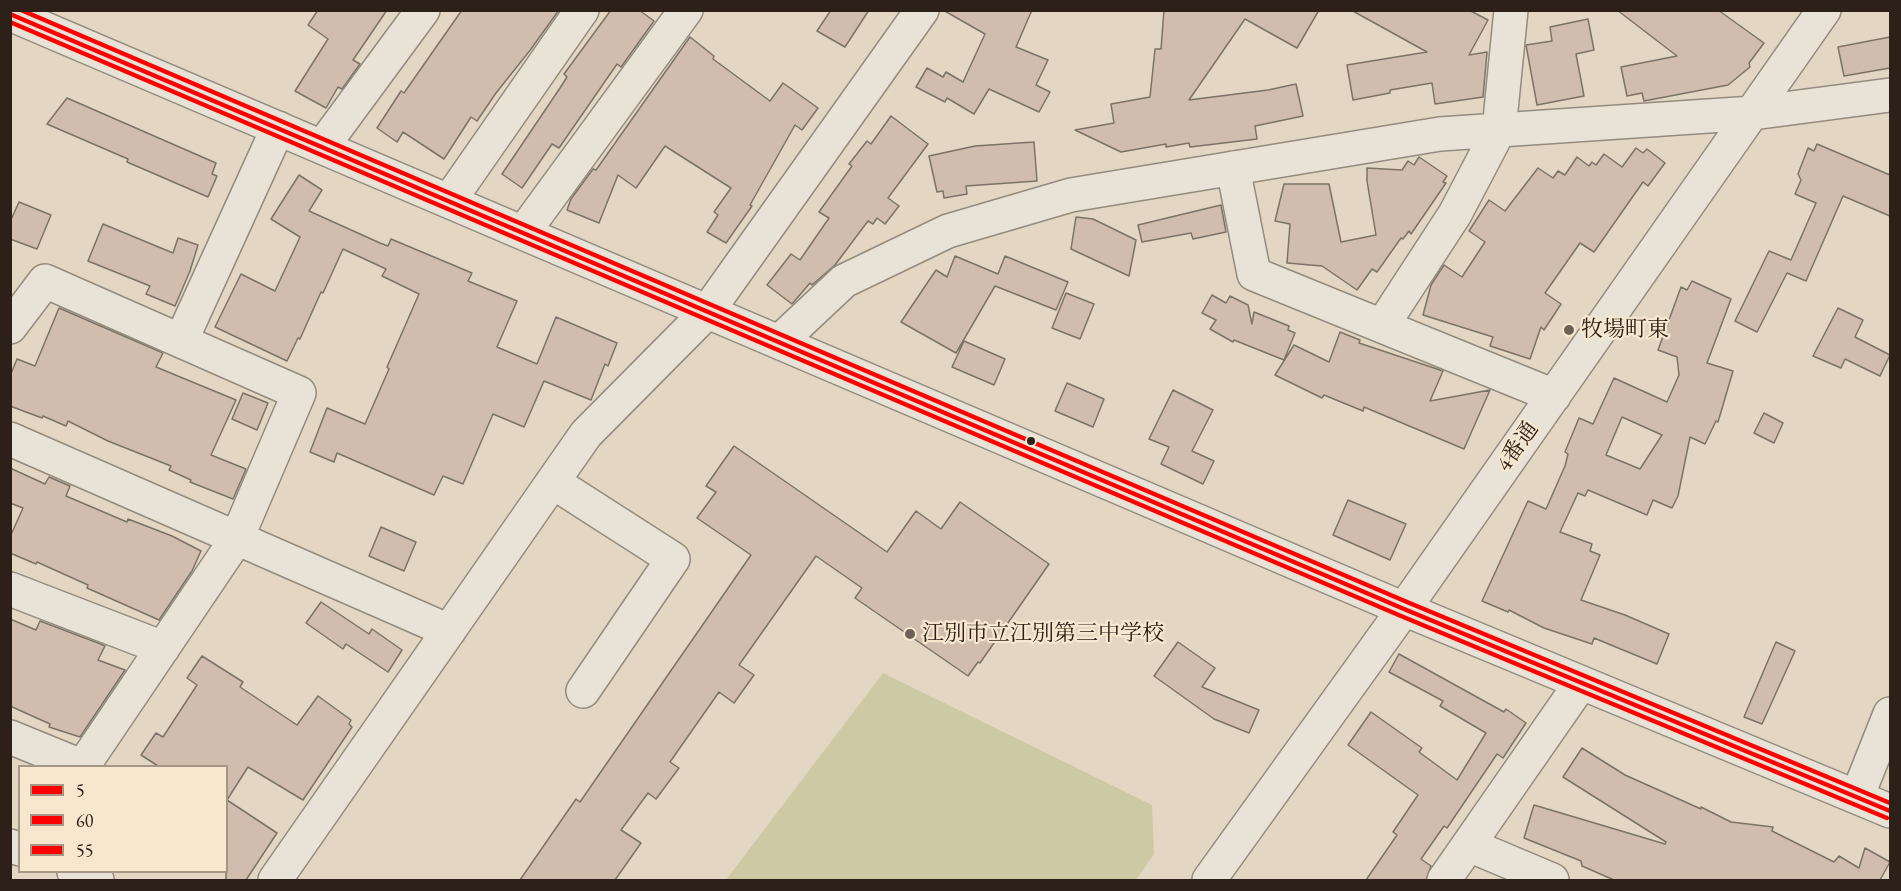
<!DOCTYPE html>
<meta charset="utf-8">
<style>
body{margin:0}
#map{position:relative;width:1901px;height:891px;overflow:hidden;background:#e3d6c2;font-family:"EB Garamond",serif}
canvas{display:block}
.frame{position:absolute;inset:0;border:12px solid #2c2019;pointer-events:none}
.legend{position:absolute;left:18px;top:765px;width:210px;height:108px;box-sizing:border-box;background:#f6e7ce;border:2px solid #a59786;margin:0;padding:8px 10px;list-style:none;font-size:18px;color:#2c2019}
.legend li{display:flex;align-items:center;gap:12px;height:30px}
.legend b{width:30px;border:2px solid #a59786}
</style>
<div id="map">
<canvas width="1901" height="891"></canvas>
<div class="frame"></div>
<ul class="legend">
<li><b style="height:8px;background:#f00"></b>5</li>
<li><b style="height:8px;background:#f00"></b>60</li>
<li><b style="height:8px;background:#f00"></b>55</li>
</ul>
</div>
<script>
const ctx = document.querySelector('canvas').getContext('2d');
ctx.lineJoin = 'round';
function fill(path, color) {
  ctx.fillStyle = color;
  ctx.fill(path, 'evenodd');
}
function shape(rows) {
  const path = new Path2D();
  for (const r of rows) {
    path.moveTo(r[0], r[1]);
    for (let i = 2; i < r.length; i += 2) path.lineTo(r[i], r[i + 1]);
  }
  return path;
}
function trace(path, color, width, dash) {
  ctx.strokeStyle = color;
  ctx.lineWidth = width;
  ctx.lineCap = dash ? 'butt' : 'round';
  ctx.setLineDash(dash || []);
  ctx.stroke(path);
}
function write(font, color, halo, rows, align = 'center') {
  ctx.font = font + ' "EB Garamond","Noto Serif JP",serif';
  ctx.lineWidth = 4.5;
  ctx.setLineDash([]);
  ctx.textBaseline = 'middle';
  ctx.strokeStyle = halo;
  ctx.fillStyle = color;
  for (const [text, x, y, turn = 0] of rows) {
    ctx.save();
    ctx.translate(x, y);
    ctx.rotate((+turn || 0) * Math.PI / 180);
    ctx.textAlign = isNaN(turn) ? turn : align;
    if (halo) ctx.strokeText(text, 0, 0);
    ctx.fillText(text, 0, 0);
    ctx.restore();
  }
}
fill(shape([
 [883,673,1152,805,1154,854,1136,880,726,880]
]), '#cdc9a4');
const building = shape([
 [318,10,387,10,353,60,360,64,342,89,338,87,326,108,295,91,328,39,308,25,318,10],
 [462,10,559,10,531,49,496,93,477,121,471,117,444,159,403,132,397,142,377,128,401,91,404,93,462,10],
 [611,10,639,10,654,21,621,67,617,64,559,148,552,144,522,188,502,174,560,88,567,77,564,74,611,10],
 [831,10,869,10,845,47,817,31,831,10],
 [943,10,1032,10,1016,47,1048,60,1036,85,1050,92,1039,112,989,89,974,114,947,98,945,102,916,87,927,68,943,77,946,72,963,82,985,34,943,10],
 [1164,10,1319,10,1297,48,1245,19,1189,100,1268,90,1296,84,1303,116,1255,126,1257,139,1190,147,1189,143,1166,147,1166,144,1121,152,1075,130,1114,123,1111,104,1150,97,1155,49,1161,49,1164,10],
 [1351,10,1469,10,1488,20,1469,55,1487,52,1483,97,1435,104,1432,83,1390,90,1390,93,1353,100,1347,65,1427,52,1351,10],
 [1617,10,1718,10,1764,43,1749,63,1750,67,1728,85,1644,101,1642,93,1627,96,1621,67,1677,56,1617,10],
 [1588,19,1594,50,1576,54,1584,96,1537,105,1526,45,1552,41,1550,27,1588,19],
 [690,37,714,56,713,59,770,101,783,83,818,108,802,130,795,125,750,205,752,206,726,243,707,232,718,215,714,212,731,188,665,146,636,188,618,175,599,223,567,210,571,199,593,169,596,170,690,37],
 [1890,37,1890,68,1844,76,1838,47,1890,37],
 [67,98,216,163,212,174,217,176,208,197,127,162,128,159,47,124,67,98],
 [891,116,928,144,888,198,899,206,885,224,877,218,873,224,868,221,835,265,812,285,810,283,792,304,767,285,791,254,800,260,829,218,819,212,852,166,849,164,867,141,871,144,891,116],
 [1034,142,1037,181,966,186,967,194,944,198,943,191,937,192,929,156,975,146,1034,142],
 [1817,144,1890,175,1890,216,1843,196,1806,281,1787,273,1757,332,1735,321,1769,251,1791,260,1816,203,1795,194,1801,180,1798,174,1808,148,1814,151,1817,144],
 [1636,148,1643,153,1647,149,1665,163,1648,186,1643,182,1594,252,1580,243,1545,293,1561,304,1544,330,1541,327,1530,359,1490,346,1493,337,1423,315,1431,285,1444,265,1462,277,1485,242,1469,231,1489,200,1505,211,1538,168,1553,178,1558,171,1565,175,1577,157,1589,166,1592,162,1596,165,1604,154,1622,167,1636,148],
 [1419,157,1447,176,1443,182,1446,183,1411,234,1409,231,1403,239,1401,238,1377,272,1372,269,1357,290,1322,266,1287,263,1290,224,1275,221,1284,184,1329,184,1341,242,1376,235,1367,181,1367,168,1402,170,1408,161,1414,165,1419,157],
 [299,175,322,190,309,211,380,243,388,246,391,239,472,273,468,281,517,301,497,347,537,364,556,317,617,343,608,366,605,364,591,400,544,381,524,427,493,414,463,484,443,476,434,495,337,453,334,462,310,452,327,408,365,424,389,369,387,367,419,294,382,276,386,269,343,249,323,293,321,292,300,339,298,338,287,361,215,327,241,274,275,291,300,237,271,219,299,175],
 [19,202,51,215,37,249,10,239,10,222,19,202],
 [1221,205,1226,232,1193,239,1191,233,1142,242,1138,225,1221,205],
 [1076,217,1093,219,1136,240,1129,276,1071,249,1076,217],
 [103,224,173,253,178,238,198,245,190,271,175,306,146,294,150,286,88,261,103,224],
 [955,256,998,274,1005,256,1068,282,1056,310,995,286,956,353,901,322,936,270,947,277,955,256],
 [1692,281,1731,299,1707,363,1733,371,1718,422,1716,421,1705,444,1690,437,1678,496,1672,508,1653,500,1647,515,1588,490,1585,496,1578,493,1560,532,1592,544,1590,551,1600,555,1581,600,1625,615,1669,634,1657,664,1594,638,1592,644,1544,628,1509,610,1508,612,1482,601,1528,501,1546,509,1565,466,1568,454,1565,452,1579,418,1593,424,1614,378,1667,402,1679,375,1677,357,1658,350,1681,287,1687,290,1692,281],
 [1622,417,1662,435,1640,469,1606,455,1622,417],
 [1066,293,1094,304,1080,339,1052,328,1066,293],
 [1212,295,1226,303,1230,296,1248,305,1252,324,1254,312,1289,326,1288,330,1295,333,1284,360,1234,340,1233,342,1210,329,1216,320,1202,313,1212,295],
 [59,308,163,353,156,367,236,400,211,455,246,469,233,499,190,482,191,480,169,470,171,466,108,441,68,421,66,426,43,416,42,418,10,406,10,376,17,359,35,366,59,308],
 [1838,308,1863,320,1855,337,1890,355,1880,376,1845,359,1841,368,1813,356,1838,308],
 [1340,332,1360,340,1359,343,1443,371,1430,401,1490,390,1464,449,1364,407,1363,411,1324,395,1322,398,1275,375,1294,345,1329,362,1340,332],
 [964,341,1005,359,994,385,952,367,964,341],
 [1067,383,1104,399,1093,427,1055,411,1067,383],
 [1173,390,1213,410,1192,451,1214,461,1203,484,1161,464,1169,447,1149,439,1173,390],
 [243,393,268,403,257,430,232,419,243,393],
 [1764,413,1783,423,1774,443,1754,433,1764,413],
 [734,446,887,552,916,511,941,529,960,502,1049,564,980,663,978,662,968,676,855,598,862,588,816,556,739,665,754,675,734,703,719,692,670,762,679,768,656,799,648,793,621,830,641,843,615,880,520,880,576,799,580,802,751,555,697,518,716,492,706,486,734,446],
 [10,468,45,484,49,477,70,486,66,496,127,522,128,519,172,536,201,551,192,571,159,620,87,588,88,585,37,562,36,564,10,553,10,537,23,508,10,503,10,468],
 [1348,500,1406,524,1390,560,1333,535,1348,500],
 [381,527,416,542,404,571,369,556,381,527],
 [321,602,369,634,372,629,402,650,388,672,346,644,343,649,306,623,321,602],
 [10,619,36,630,40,621,98,643,105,646,98,660,125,670,80,737,49,727,50,724,10,706,10,619],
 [1178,642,1215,668,1202,687,1259,710,1249,733,1214,719,1154,676,1178,642],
 [1776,642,1795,651,1762,724,1744,717,1776,642],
 [1399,654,1504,712,1506,709,1526,723,1503,758,1497,754,1447,828,1444,826,1421,859,1431,866,1426,880,1366,880,1397,835,1393,832,1418,795,1348,745,1371,712,1422,748,1419,752,1457,780,1486,733,1440,706,1443,701,1389,672,1399,654],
 [202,656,243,682,240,687,297,725,318,696,351,720,349,724,352,727,303,800,248,767,227,800,277,833,246,880,226,880,226,766,158,766,141,755,156,733,163,737,197,685,187,678,202,656],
 [1582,748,1625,775,1701,809,1701,807,1731,822,1773,827,1772,831,1834,862,1839,856,1859,868,1865,848,1890,862,1880,880,1614,880,1582,866,1581,861,1524,838,1534,805,1665,844,1666,842,1563,777,1582,748]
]);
fill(building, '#d1bdad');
trace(building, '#7b7368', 1.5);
const minor = shape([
 [10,14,1404,609,1890,811],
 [322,147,423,10],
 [1233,168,1254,274,1554,396],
 [449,201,582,10],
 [523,233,686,10],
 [1382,326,1455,214,1499,130,1511,10],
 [10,327,45,281,299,393,237,538,83,766],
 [181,341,278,128],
 [779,342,844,281,948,231,1071,195,1440,134,1753,113,1890,95],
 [10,439,449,631],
 [553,482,673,559,583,691],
 [10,589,163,648],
 [10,737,81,766],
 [1857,797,1890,714],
 [1469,845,1552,880],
 [10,846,20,849],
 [74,872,97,880],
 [275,880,586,434,707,312,922,10],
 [1209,880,1404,609,1824,10],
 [1444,880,1581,683]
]);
trace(minor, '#948b7f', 36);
trace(minor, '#e8e2d7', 33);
trace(shape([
 [10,14,1404,609,1890,811]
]), '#f00', 4.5);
trace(shape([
 [10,22,1401,616,1887,818]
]), '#f00', 4.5);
trace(shape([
 [21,10,1407,602,1890,803]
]), '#f00', 4.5);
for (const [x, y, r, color] of [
 [1569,330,6,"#6c6054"],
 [1031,441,5,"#2c2019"],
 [910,634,6,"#6c6054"]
]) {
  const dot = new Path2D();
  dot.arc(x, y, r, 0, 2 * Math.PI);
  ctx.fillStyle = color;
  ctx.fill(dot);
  trace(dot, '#f6e7ce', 2);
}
write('22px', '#2c2019', '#f6e7ce', [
 ["牧場町東",1581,330],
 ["江別市立江別第三中学校",922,634]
], 'left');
write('22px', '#2c2019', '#f6e7ce', [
 ["4番通",1518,447,-55]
]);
</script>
